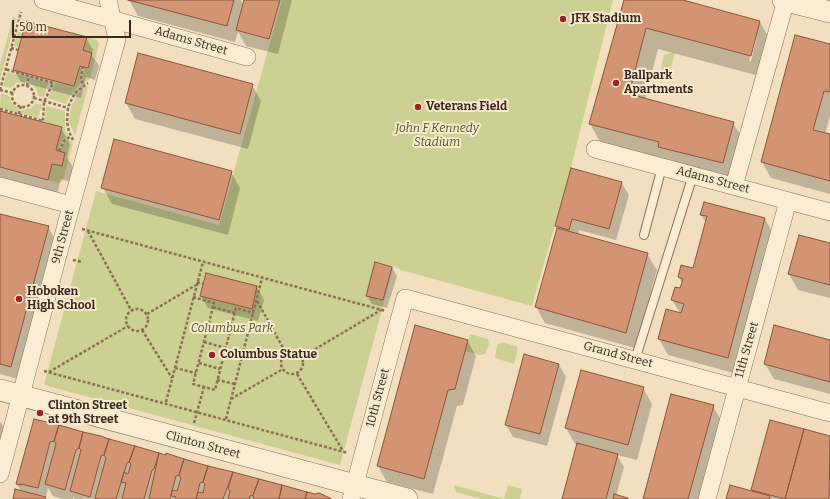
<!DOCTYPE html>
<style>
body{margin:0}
#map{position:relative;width:830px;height:499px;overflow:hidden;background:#f1dfbf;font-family:Bitter,serif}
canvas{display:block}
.scale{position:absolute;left:12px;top:20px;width:119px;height:18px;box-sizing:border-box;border:2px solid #39281c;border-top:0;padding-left:5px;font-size:12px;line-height:14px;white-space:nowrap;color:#39281c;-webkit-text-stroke:3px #f8eacf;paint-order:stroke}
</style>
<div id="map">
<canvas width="830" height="499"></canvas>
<div class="scale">50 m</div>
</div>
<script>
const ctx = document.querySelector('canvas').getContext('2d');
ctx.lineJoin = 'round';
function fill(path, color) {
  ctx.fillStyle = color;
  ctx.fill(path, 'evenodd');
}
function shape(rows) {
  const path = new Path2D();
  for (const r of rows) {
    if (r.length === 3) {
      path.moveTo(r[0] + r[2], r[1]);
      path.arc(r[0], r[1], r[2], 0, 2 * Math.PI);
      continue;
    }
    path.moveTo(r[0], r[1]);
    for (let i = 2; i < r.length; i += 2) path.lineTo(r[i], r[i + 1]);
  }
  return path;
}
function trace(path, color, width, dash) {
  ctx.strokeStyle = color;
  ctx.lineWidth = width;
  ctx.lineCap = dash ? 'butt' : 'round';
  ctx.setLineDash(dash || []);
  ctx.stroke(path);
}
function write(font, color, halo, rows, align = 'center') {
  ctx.font = font + ' Bitter,serif';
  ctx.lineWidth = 4;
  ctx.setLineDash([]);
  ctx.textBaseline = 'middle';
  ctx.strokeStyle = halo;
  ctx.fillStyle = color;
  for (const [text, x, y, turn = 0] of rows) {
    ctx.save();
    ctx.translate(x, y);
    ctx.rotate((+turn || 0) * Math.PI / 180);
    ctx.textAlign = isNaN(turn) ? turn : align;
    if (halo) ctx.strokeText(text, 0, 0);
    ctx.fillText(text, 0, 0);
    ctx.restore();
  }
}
fill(shape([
 [282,0,613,0,569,175,532,306,401,270,394,265,340,465,44,385,96,191,219,225],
 [13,17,16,18,0,80,0,65],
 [21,19,26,21,19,48,14,46],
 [87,37,97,40,99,44,90,79,84,82,82,76,85,67,88,68,92,53,83,50],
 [675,52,672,64,668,77,661,68,664,55],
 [80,66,82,66,80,77,81,83,72,93,66,104,48,98,56,82,74,86],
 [7,72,28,77,27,81,16,83,11,88,3,86],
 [30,78,48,83,44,97,38,96,36,88,29,82],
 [88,86,75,136,69,122,71,107,78,93],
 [1,93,9,96,11,102,19,109,18,113,0,108],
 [36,103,42,105,38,118,20,113,22,110,31,108],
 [46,106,65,111,65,129,68,136,61,142,58,151,56,150,62,127,45,122],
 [69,139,73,143,63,180,59,183,48,180,52,164,62,166,65,153,60,151,64,143],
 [470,334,488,339,489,344,485,354,480,355,465,351],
 [502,342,518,347,514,364,495,358,497,345],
 [454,485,504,499,508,485,522,489,520,499,481,499,456,492]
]), '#ccd092');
fill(shape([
 [129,0,241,0,244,5,245,0,292,0,278,54,246,46,238,32,235,42,138,16],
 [625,0,680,0,760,22,772,43,763,77,658,49,645,99,733,123,746,144,735,184,602,145,590,124],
 [755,37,757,37,751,61,749,61],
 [796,36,830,45,830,116,825,134,830,135,830,194,771,178,762,162],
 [86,38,93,50,92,55,99,66,95,80,86,77,81,98,21,82,14,70],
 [252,85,261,101,248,149,135,119,126,103],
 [0,112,61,128,70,144,67,157,74,169,71,182,61,179,57,195,0,180],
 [231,172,240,188,228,235,112,204,103,188],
 [621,182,629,195,616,240,579,230,578,235,647,254,657,270,635,348,545,323,536,307,558,228,556,225],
 [0,214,48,227,55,239,18,379,0,374],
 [701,215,765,219,774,235,737,374,668,355,659,339,680,313,672,300,681,289,682,284,679,277,682,266,694,269,706,223],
 [830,244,830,298,798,290,789,274],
 [392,268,397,276,387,308,372,304,367,296],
 [257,287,264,300,258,321,208,308,201,296],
 [467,340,476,356,463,405,457,406,433,494,387,482,378,466],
 [830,341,830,394,774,379,765,364],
 [559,365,566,377,547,446,513,437,506,425],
 [643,388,652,404,637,460,617,455,624,467,616,496,627,499,563,499,578,445,575,444,566,428],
 [713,406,722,422,701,499,644,499],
 [34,420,65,427,216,469,240,476,240,474,330,499,75,499,73,496,73,499,62,499,53,496,48,488,46,497,42,495,42,498,45,499,14,499,21,492,17,484],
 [0,421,8,435,0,466],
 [771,421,830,437,830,499,727,499,752,492]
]), '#0003');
const building = shape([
 [128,0,234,0,227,26,128,0],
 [244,0,280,0,269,39,236,30,244,0],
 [624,0,683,0,760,21,751,56,646,28,629,94,734,122,723,163,658,147,659,142,589,124,624,0],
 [26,21,87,37,83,50,92,53,88,68,80,66,74,86,13,70,26,21],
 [795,35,830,44,830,92,824,91,813,130,830,134,830,181,761,162,795,35],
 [138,53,253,84,240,134,125,103,138,53],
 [0,111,62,127,56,150,65,153,62,166,52,164,48,180,0,167,0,111],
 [114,139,232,171,219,220,101,188,114,139],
 [571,168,622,182,609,229,572,219,569,230,555,226,571,168],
 [704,202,765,218,728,358,658,339,666,309,681,313,684,304,671,300,675,287,680,288,683,279,678,277,681,265,693,268,707,216,700,215,704,202],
 [0,214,49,226,11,367,0,364,0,214],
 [557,228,648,253,626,333,535,307,557,228],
 [799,235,830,243,830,285,788,274,799,235],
 [375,262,392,267,383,300,366,296,375,262],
 [206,273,257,286,252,309,200,296,206,273],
 [415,325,468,340,455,389,448,390,424,479,377,466,415,325],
 [774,325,830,340,830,382,764,364,774,325],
 [524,354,559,364,540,434,505,425,524,354],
 [581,370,644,387,628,445,565,428,581,370],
 [671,394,714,405,688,499,643,499,671,394],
 [34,419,59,425,54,441,50,442,38,488,20,484,20,485,16,484,34,419],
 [770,420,804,429,785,499,751,490,770,420],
 [59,425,83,432,79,448,76,450,65,490,45,484,56,444,54,441,59,425],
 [804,429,830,436,829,499,785,499,804,429],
 [83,432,101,436,109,439,104,455,101,456,90,497,70,491,81,450,79,448,83,432],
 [109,439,135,446,129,462,127,463,116,499,99,499,95,498,106,458,104,455,109,439],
 [577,443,618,454,606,499,562,499,577,443],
 [135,446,159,453,154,469,152,470,144,499,122,499,126,483,121,482,124,472,128,474,131,464,129,462,135,446],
 [159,453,166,455,166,453,184,459,179,475,176,476,170,499,149,499,159,453],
 [184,459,208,466,203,482,200,483,196,499,175,499,176,497,171,496,172,490,177,491,181,478,179,475,184,459],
 [208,466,233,472,223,499,196,499,198,492,203,493,205,484,203,482,208,466],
 [233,472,259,479,253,495,250,496,249,499,228,499,230,491,228,489,233,472],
 [259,479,282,485,279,499,254,499,253,495,259,479],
 [282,485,307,492,305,499,279,499,282,485],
 [730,485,770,496,769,499,726,499,730,485],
 [15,489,46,497,45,499,13,499,15,489],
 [307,492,315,494,319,493,332,499,305,499,307,492],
 [614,494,628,498,628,499,613,499,614,494]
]);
fill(building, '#d29472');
trace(building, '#8c553a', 1);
const service = shape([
 [644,235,662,167],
 [635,360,693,175]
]);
const minor = shape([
 [43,0,247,57],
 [595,149,830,212],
 [0,186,71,205],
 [734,186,786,0],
 [0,474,66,225,117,39,108,0],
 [351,499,405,298,830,413],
 [707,499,788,201]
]);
const tertiary = shape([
 [783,0,830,12],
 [0,390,407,499]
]);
trace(service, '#8b6f56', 10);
trace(minor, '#8b6f56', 18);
trace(tertiary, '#8b6f56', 22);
trace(shape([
 [11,48,18,50],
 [83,66,81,78,83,85],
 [23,96,11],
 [27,86,29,76],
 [0,90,21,12],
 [0,90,13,93],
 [34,98,68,108],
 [0,109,43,121,44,102,53,83,5,69],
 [19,114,21,106],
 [73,140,69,132,67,122,68,107,75,93,88,83],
 [59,151,64,141,71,136],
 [82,229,386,311],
 [88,231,131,310],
 [73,260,82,262],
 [197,282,203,284],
 [193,297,214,303,193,384,215,390,236,308,254,313],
 [257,301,286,353],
 [213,307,235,313],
 [137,320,11],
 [147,314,196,285],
 [142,330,172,378],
 [204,342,226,348],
 [292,363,11],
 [302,357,381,310],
 [199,363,220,369],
 [175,368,196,373],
 [44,371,348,453],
 [49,372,128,326],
 [297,374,343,451],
 [217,380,235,384],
 [231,399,283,369],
 [166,402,203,262],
 [226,419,262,278],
 [194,423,204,387]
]), '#8b6f56', 2.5, [3, 2]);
trace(service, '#fbedd2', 8);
trace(minor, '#fbedd2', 17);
trace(tertiary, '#fbedd2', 21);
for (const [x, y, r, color] of [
 [563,19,4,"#9e222a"],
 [616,83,4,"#9e222a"],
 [418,107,4,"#9e222a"],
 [19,299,4,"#9e222a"],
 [212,355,4,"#9e222a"],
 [40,413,4,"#9e222a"]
]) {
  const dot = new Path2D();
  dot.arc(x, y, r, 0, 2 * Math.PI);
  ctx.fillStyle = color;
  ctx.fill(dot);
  trace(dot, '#f8eacf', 1.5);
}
write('bold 12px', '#39281c', '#f8eacf', [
 ["JFK Stadium",571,19],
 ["Ballpark",624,76],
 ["Apartments",624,90],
 ["Veterans Field",426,107],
 ["Hoboken",27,292],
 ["High School",27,306],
 ["Columbus Statue",220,355],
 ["Clinton Street",48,406],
 ["at 9th Street",48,420]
], 'left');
write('12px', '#39281c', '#f8eacf', [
 ["Adams Street",191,41,16],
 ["Adams Street",713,180,15],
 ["9th Street",63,237,-75],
 ["11th Street",747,350,-74],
 ["Grand Street",618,355,15],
 ["10th Street",378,398,-75],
 ["Clinton Street",203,445,15]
]);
write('italic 12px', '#4c5721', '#f8eacf', [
 ["John F Kennedy",437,129],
 ["Stadium",437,143],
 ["Columbus Park",232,329]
]);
</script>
